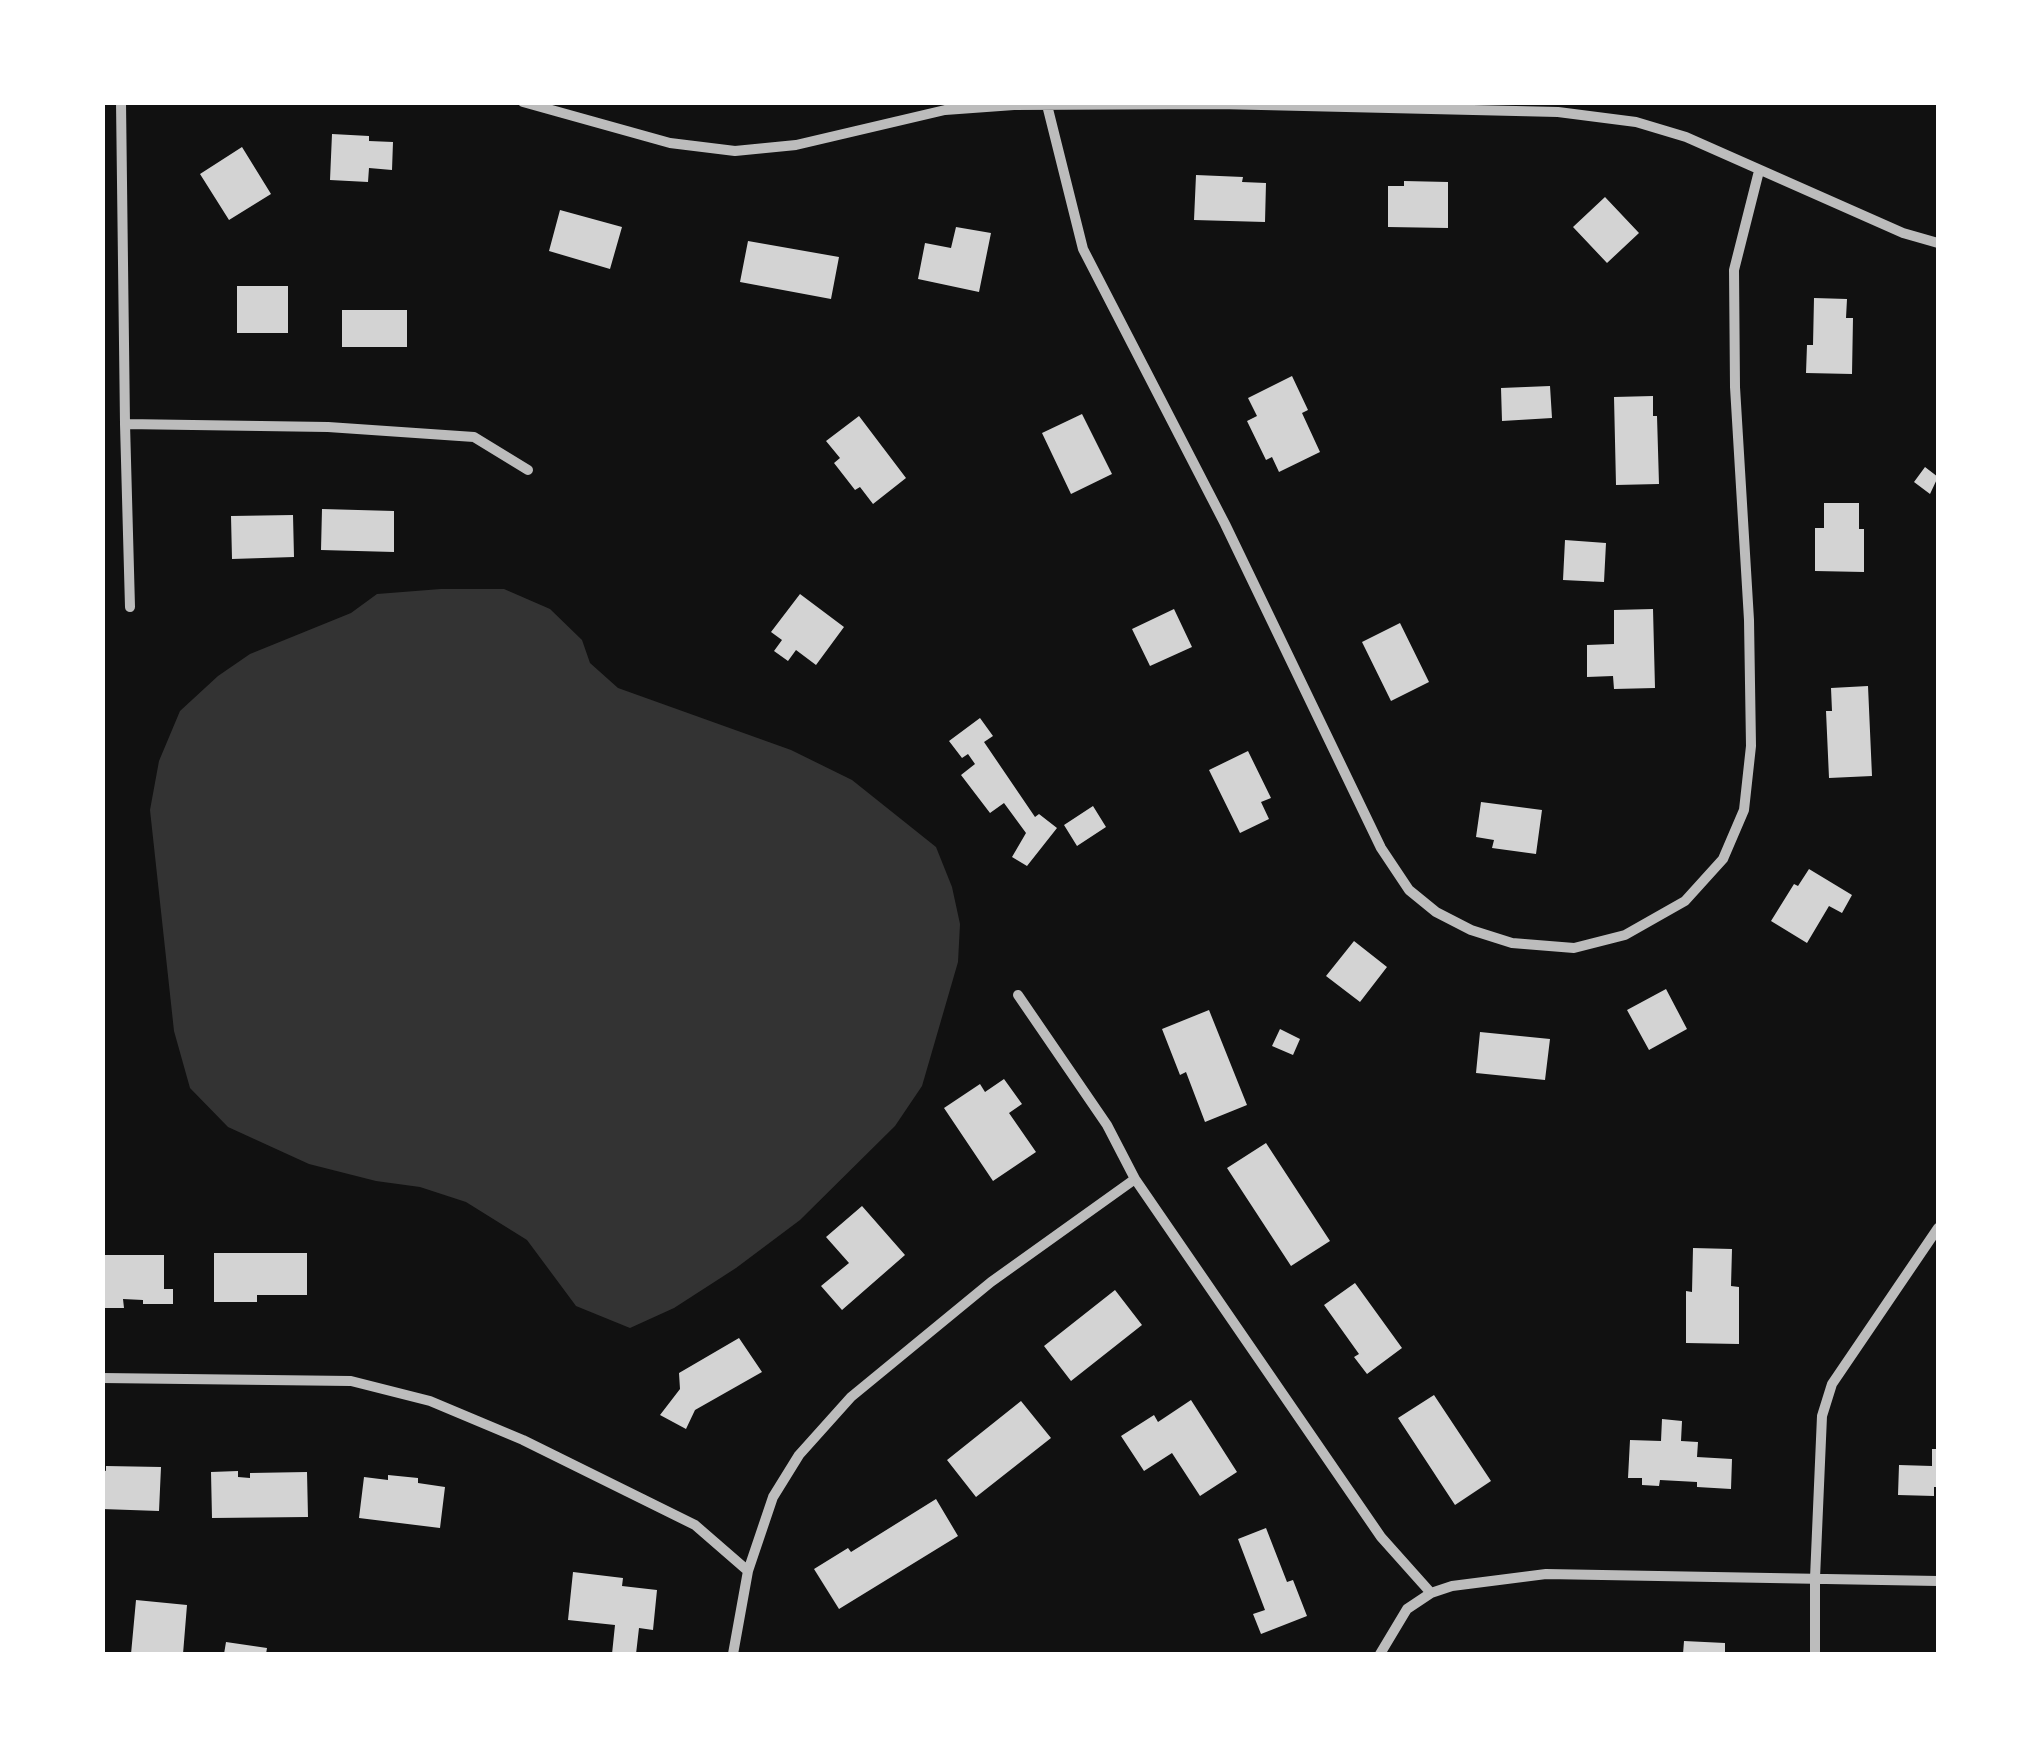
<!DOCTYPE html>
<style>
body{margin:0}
#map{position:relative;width:2041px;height:1757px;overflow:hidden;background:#111;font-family:"Golos Text",sans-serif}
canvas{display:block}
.frame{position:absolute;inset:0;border:105px solid #fff;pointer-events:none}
</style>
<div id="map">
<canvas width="2041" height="1757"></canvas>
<div class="frame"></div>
</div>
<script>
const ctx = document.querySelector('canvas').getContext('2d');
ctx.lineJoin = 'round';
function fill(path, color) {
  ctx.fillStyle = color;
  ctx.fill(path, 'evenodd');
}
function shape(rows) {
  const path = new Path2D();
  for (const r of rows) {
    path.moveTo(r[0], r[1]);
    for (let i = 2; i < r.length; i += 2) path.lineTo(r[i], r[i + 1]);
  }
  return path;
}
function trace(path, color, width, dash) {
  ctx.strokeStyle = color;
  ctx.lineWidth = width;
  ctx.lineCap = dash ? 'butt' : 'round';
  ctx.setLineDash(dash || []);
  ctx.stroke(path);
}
fill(shape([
 [441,589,504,589,550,609,582,640,590,663,618,688,791,750,852,780,936,847,952,887,960,924,958,962,922,1086,895,1126,800,1220,736,1268,674,1308,630,1328,576,1306,527,1240,466,1202,420,1187,376,1181,309,1164,228,1127,190,1088,174,1031,150,810,159,761,180,711,218,676,250,654,351,613,377,594]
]), '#333');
fill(shape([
 [332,134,369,136,369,141,393,142,392,170,369,168,368,182,330,180],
 [242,147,271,194,229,220,200,174],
 [1196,175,1243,177,1242,182,1266,183,1265,222,1194,220],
 [1404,181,1448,182,1448,228,1388,227,1388,186,1404,186],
 [1605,197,1639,233,1607,263,1573,227],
 [560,210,622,227,610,269,549,251],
 [956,227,991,233,979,292,918,279,925,243,951,248],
 [748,241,839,257,831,299,740,282],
 [237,286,288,286,288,333,237,333],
 [1814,298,1847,299,1846,318,1853,318,1852,374,1806,373,1807,345,1813,345],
 [342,310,407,310,407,347,342,347],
 [1292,376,1308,410,1302,413,1320,452,1279,472,1272,457,1266,460,1247,421,1257,416,1248,398],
 [1550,386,1552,418,1502,421,1501,388],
 [1653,396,1653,416,1657,416,1659,484,1616,485,1614,397],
 [1082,414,1112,474,1071,494,1042,433],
 [859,416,906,478,873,504,860,487,855,490,834,463,840,458,826,441],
 [1925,467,1938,477,1930,494,1914,482],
 [1824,503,1859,503,1859,529,1864,529,1864,572,1815,571,1815,528,1824,528],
 [322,509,394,511,394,552,321,550],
 [293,515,294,557,232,559,231,516],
 [1565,540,1606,543,1604,582,1563,580],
 [800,594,844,627,816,665,796,650,788,661,774,651,782,640,771,632],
 [1174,609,1192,647,1150,666,1132,629],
 [1653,609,1655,688,1614,689,1613,676,1587,677,1587,645,1614,644,1614,610],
 [1400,623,1429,682,1391,701,1362,642],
 [1868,686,1872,776,1829,778,1826,711,1832,711,1831,688],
 [980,718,993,736,984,742,1035,817,1039,814,1057,828,1027,866,1012,857,1026,833,1004,803,990,813,961,775,975,764,968,754,962,758,949,741],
 [1248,751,1271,798,1261,802,1269,819,1240,833,1209,770],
 [1481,802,1542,810,1536,854,1492,848,1494,840,1476,837],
 [1093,806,1106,827,1077,846,1064,825],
 [1809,869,1852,895,1842,913,1829,906,1807,943,1771,921,1794,884,1798,886],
 [1354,941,1387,967,1360,1002,1326,976],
 [1666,989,1687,1029,1649,1050,1627,1010],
 [1209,1010,1247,1105,1205,1122,1186,1072,1180,1075,1162,1029],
 [1280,1029,1300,1039,1293,1055,1272,1046],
 [1480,1032,1550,1039,1545,1080,1476,1073],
 [1004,1079,1022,1104,1009,1113,1036,1152,993,1181,944,1108,980,1084,985,1092],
 [1266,1143,1330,1241,1291,1266,1227,1168],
 [862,1206,905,1255,842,1310,821,1286,849,1263,826,1237],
 [1693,1248,1732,1249,1731,1286,1739,1287,1739,1344,1686,1343,1686,1291,1692,1292],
 [214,1253,307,1253,307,1295,257,1295,257,1302,214,1302],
 [102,1255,164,1255,164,1289,173,1289,173,1304,143,1304,143,1300,123,1299,124,1308,102,1308],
 [1355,1283,1402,1348,1367,1374,1354,1357,1359,1354,1324,1305],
 [1115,1290,1142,1325,1071,1381,1044,1346],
 [739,1338,762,1372,695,1410,686,1429,660,1415,680,1389,679,1373],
 [1434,1395,1491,1481,1455,1505,1398,1418],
 [1191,1400,1237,1472,1200,1496,1172,1453,1144,1471,1121,1436,1154,1415,1158,1422],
 [1021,1401,1051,1438,976,1497,947,1460],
 [1662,1419,1682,1421,1681,1441,1698,1442,1697,1457,1732,1459,1731,1489,1697,1487,1697,1482,1660,1480,1659,1486,1642,1485,1642,1478,1628,1478,1630,1440,1661,1441],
 [1932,1449,1938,1449,1938,1487,1934,1487,1934,1496,1898,1495,1899,1465,1932,1466],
 [106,1466,161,1467,159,1511,102,1509,102,1470,106,1471],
 [238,1471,238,1477,250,1478,250,1473,307,1472,308,1517,212,1518,211,1472],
 [388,1475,418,1478,418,1483,445,1487,440,1528,359,1518,364,1477,388,1480],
 [936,1499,958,1536,839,1609,814,1569,848,1548,851,1552],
 [1266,1528,1287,1582,1293,1580,1307,1616,1261,1634,1253,1614,1265,1610,1238,1539],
 [573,1572,623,1578,622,1586,657,1590,653,1630,639,1628,636,1654,612,1654,615,1625,568,1620],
 [136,1600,187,1605,183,1654,131,1654],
 [1684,1641,1725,1643,1725,1654,1683,1654],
 [226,1642,267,1648,266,1654,224,1654]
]), '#d3d3d3');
trace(shape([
 [121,102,125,424,328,427,474,437,528,470],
 [523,102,670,143,735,151,796,145,945,110,1014,105,1219,104,1558,112,1636,122,1686,137,1903,233,1938,243],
 [1047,105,1083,249,1225,524,1381,848,1409,890,1436,912,1471,930,1512,943,1574,948,1625,935,1685,901,1723,859,1744,810,1751,746,1749,620,1735,387,1734,270,1759,171],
 [125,424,130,607],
 [1018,995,1107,1125,1135,1179,1381,1537,1431,1593,1407,1609,1380,1654],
 [102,1378,351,1381,430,1401,523,1440,695,1525,748,1571],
 [1431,1593,1452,1586,1546,1574,1938,1581],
 [733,1654,748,1571,773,1497,799,1455,851,1397,991,1282,1135,1179],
 [1815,1654,1815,1578,1822,1416,1832,1384,1938,1228]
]), '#bcbcbc', 10);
</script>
